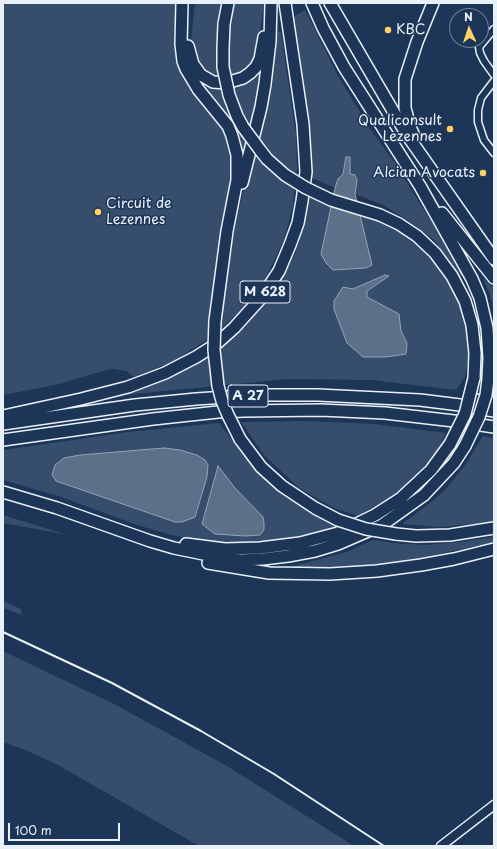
<!DOCTYPE html>
<style>
body{margin:0}
#map{position:relative;width:497px;height:849px;overflow:hidden;background:#1d3557;font-family:"Playpen Sans",sans-serif}
canvas{display:block}
.frame{position:absolute;inset:0;border:4px solid #e8f1f8;pointer-events:none}
.north{position:absolute;left:449px;top:8px;width:40px;height:40px;box-sizing:border-box;background:#1d3557;border:1px solid #6e8097;border-radius:50%;rotate:357deg;font-size:11px;font-weight:700;line-height:16px;text-align:center;color:#e8f1f8}
.north::after{content:'';display:block;margin:auto;width:14px;height:18px;background:#ffd166;clip-path:polygon(50% 0,100% 100%,50% 72%,0 100%)}
.scale{position:absolute;left:8px;top:823px;width:112px;height:18px;box-sizing:border-box;border:2px solid #e8f1f8;border-top:0;padding-left:5px;font-size:12px;line-height:14px;white-space:nowrap;color:#e8f1f8;-webkit-text-stroke:3px #1d3557;paint-order:stroke}
</style>
<div id="map">
<canvas width="497" height="849"></canvas>
<div class="frame"></div>
<div class="north">N</div>
<div class="scale">100 m</div>
</div>
<script>
const ctx = document.querySelector('canvas').getContext('2d');
ctx.lineJoin = 'round';
function fill(path, color) {
  ctx.fillStyle = color;
  ctx.fill(path, 'evenodd');
}
function shape(rows) {
  const path = new Path2D();
  for (const r of rows) {
    path.moveTo(r[0], r[1]);
    for (let i = 2; i < r.length; i += 2) path.lineTo(r[i], r[i + 1]);
  }
  return path;
}
function trace(path, color, width, dash) {
  ctx.strokeStyle = color;
  ctx.lineWidth = width;
  ctx.lineCap = dash ? 'butt' : 'round';
  ctx.setLineDash(dash || []);
  ctx.stroke(path);
}
function write(font, color, halo, rows, align = 'center') {
  ctx.font = font + ' "Playpen Sans",sans-serif';
  ctx.lineWidth = 3;
  ctx.setLineDash([]);
  ctx.textBaseline = 'middle';
  ctx.strokeStyle = halo;
  ctx.fillStyle = color;
  for (const [text, x, y, turn = 0] of rows) {
    ctx.save();
    ctx.translate(x, y);
    ctx.rotate((+turn || 0) * Math.PI / 180);
    ctx.textAlign = isNaN(turn) ? turn : align;
    if (halo) ctx.strokeText(text, 0, 0);
    ctx.fillText(text, 0, 0);
    ctx.restore();
  }
}
fill(shape([
 [3,3,176,3,176,43,228,140,233,167,230,189,215,274,207,340,172,362,134,377,127,371,112,369,99,372,60,384,3,395],
 [195,3,264,3,258,47,254,59,250,66,235,77,217,78,202,70,195,61,191,42],
 [305,10,338,76,371,130,395,163,432,223,462,275,461,277,450,261,434,240,409,221,383,205,355,194,346,157,343,174,338,179,335,188,310,177,312,161,308,115,293,17],
 [277,31,281,32,296,135,297,169,293,206,283,242,267,275,258,290,244,307,219,331,229,256,238,213,253,151,275,32],
 [263,68,256,109,244,163,240,152,197,82,196,76,227,88,237,86,245,84,253,78],
 [311,194,381,221,420,244,447,274,465,317,469,352,465,377,456,390,371,380,289,379,123,395,166,379,193,365,215,352,245,327,276,289,296,252,305,223],
 [389,276,367,291,367,297,399,314,401,331,407,343,343,287,353,289],
 [483,278,494,288,494,311,490,295],
 [304,421,375,424,446,433,438,451,418,474,398,492,358,516,334,508,299,488,264,455,241,422],
 [219,423,236,445,261,475,287,497,316,516,337,526,311,535,279,541,241,543,209,542,171,535,134,524,61,497,3,480,3,450,128,432],
 [483,436,494,438,494,522,476,524,438,527,402,524,430,503,445,490,465,465],
 [3,515,68,535,3,523],
 [494,537,494,542,412,560,355,567,313,569,286,568,347,552,373,540,393,543,425,545,459,542],
 [3,601,21,609,22,615,3,608],
 [3,651,116,705,227,766,354,846,199,846,58,765,30,752,3,742]
]), '#374d6c');
const water = shape([
 [346,157,350,157,350,174,355,175,357,180,355,194,372,265,366,268,333,270,326,263,321,254,335,188,338,179,343,174,346,157],
 [385,275,389,276,367,291,367,297,399,314,401,331,407,343,406,354,386,357,363,357,347,343,334,309,334,301,343,287,353,289,385,275],
 [164,448,180,450,197,455,205,460,208,465,207,477,195,517,182,522,175,522,56,481,52,475,55,465,64,458,80,455,164,448],
 [218,466,235,488,263,517,264,523,264,530,260,535,245,536,215,534,202,524,218,466]
]);
fill(water, '#5d7089');
trace(water, '#95a4b5', 1);
const street = shape([
 [494,29,479,47,480,53,484,61,494,75],
 [494,81,481,98,478,110,478,122,484,140,494,153]
]);
const secondary = shape([
 [441,846,494,805]
]);
const highway = shape([
 [182,3,181,44,183,61,186,69,198,89,228,126,232,136,237,155,237,180,227,231,215,321],
 [312,3,323,28,344,67,420,186,472,279,480,298,487,328,489,358,488,379],
 [330,3,407,135,494,259],
 [224,24,228,3],
 [188,46,193,64,201,75,213,82,226,83,243,78,250,73,256,67,260,59,264,37],
 [415,138,410,127,405,108,405,79,417,42,433,3],
 [242,183,261,107,265,84,270,41,271,3],
 [442,213,494,278],
 [380,215,399,224,417,236,435,253,452,276,465,301,472,325,475,353,474,378],
 [475,400,494,403],
 [3,416,81,399,128,387,165,373,196,357,215,345,234,328,261,298,279,271,290,245,298,223,302,201,306,172,303,124,285,3],
 [3,424,135,405,196,399,256,395,318,395,420,400,460,405,494,411],
 [240,439,261,467,282,486,315,508,338,520],
 [3,440,153,419,218,412,244,411,321,410,385,413,454,421,494,427],
 [3,492,57,508,150,541,174,548,223,558,240,560,263,559,288,556,315,551,338,544,382,525,424,495,454,463,465,446],
 [396,534,416,536,450,535,494,528],
 [186,544,225,549,260,548,300,543,338,533,375,515,400,499,431,470,450,444],
 [208,563,269,573,330,574,377,571,421,565,454,559,494,549]
]);
trace(street, '#e8f1f8', 9);
trace(secondary, '#e8f1f8', 11);
trace(highway, '#e8f1f8', 14);
trace(street, '#1d3557', 6);
trace(secondary, '#1d3557', 8);
trace(highway, '#1d3557', 11);
trace(shape([
 [3,632,112,683,201,731,274,774,384,846]
]), '#e8f1f8', 2);
const highwayBridge = shape([
 [224,24,223,48,223,67,229,95,237,116,243,127,260,150,267,159,285,175,306,188,331,200,380,215],
 [215,321,214,350,218,386,222,401,228,415,240,439],
 [450,444,465,414,474,378],
 [465,446,479,417,486,395,488,379],
 [338,520,366,529,396,534]
]);
trace(highwayBridge, '#e8f1f8', 14, []);
trace(highwayBridge, '#1d3557', 11);
for (const [x, y, r, color] of [
 [388,30,4,"#ffd166"],
 [450,129,4,"#ffd166"],
 [483,173,4,"#ffd166"],
 [98,212,4,"#ffd166"]
]) {
  const dot = new Path2D();
  dot.arc(x, y, r, 0, 2 * Math.PI);
  ctx.fillStyle = color;
  ctx.fill(dot);
  trace(dot, '#1d3557', 1.5);
}
for (const [x, y, w] of [
 [265,292,50],
 [248,396,40]
]) {
  const box = new Path2D();
  box.roundRect(x - w / 2, y - 11, w, 22, 3);
  ctx.fillStyle = '#1d3557';
  ctx.fill(box);
  trace(box, '#e8f1f8', 1);
}
write('bold 13px', '#e8f1f8', null, [
 ["M 628",265,292],
 ["A 27",248,396]
]);
write('14px', '#e8f1f8', '#1d3557', [
 ["KBC",396,30],
 ["Qualiconsult",442,121,"right"],
 ["Lezennes",442,137,"right"],
 ["Alcian Avocats",475,173,"right"],
 ["Circuit de",106,204],
 ["Lezennes",106,220]
], 'left');
</script>
